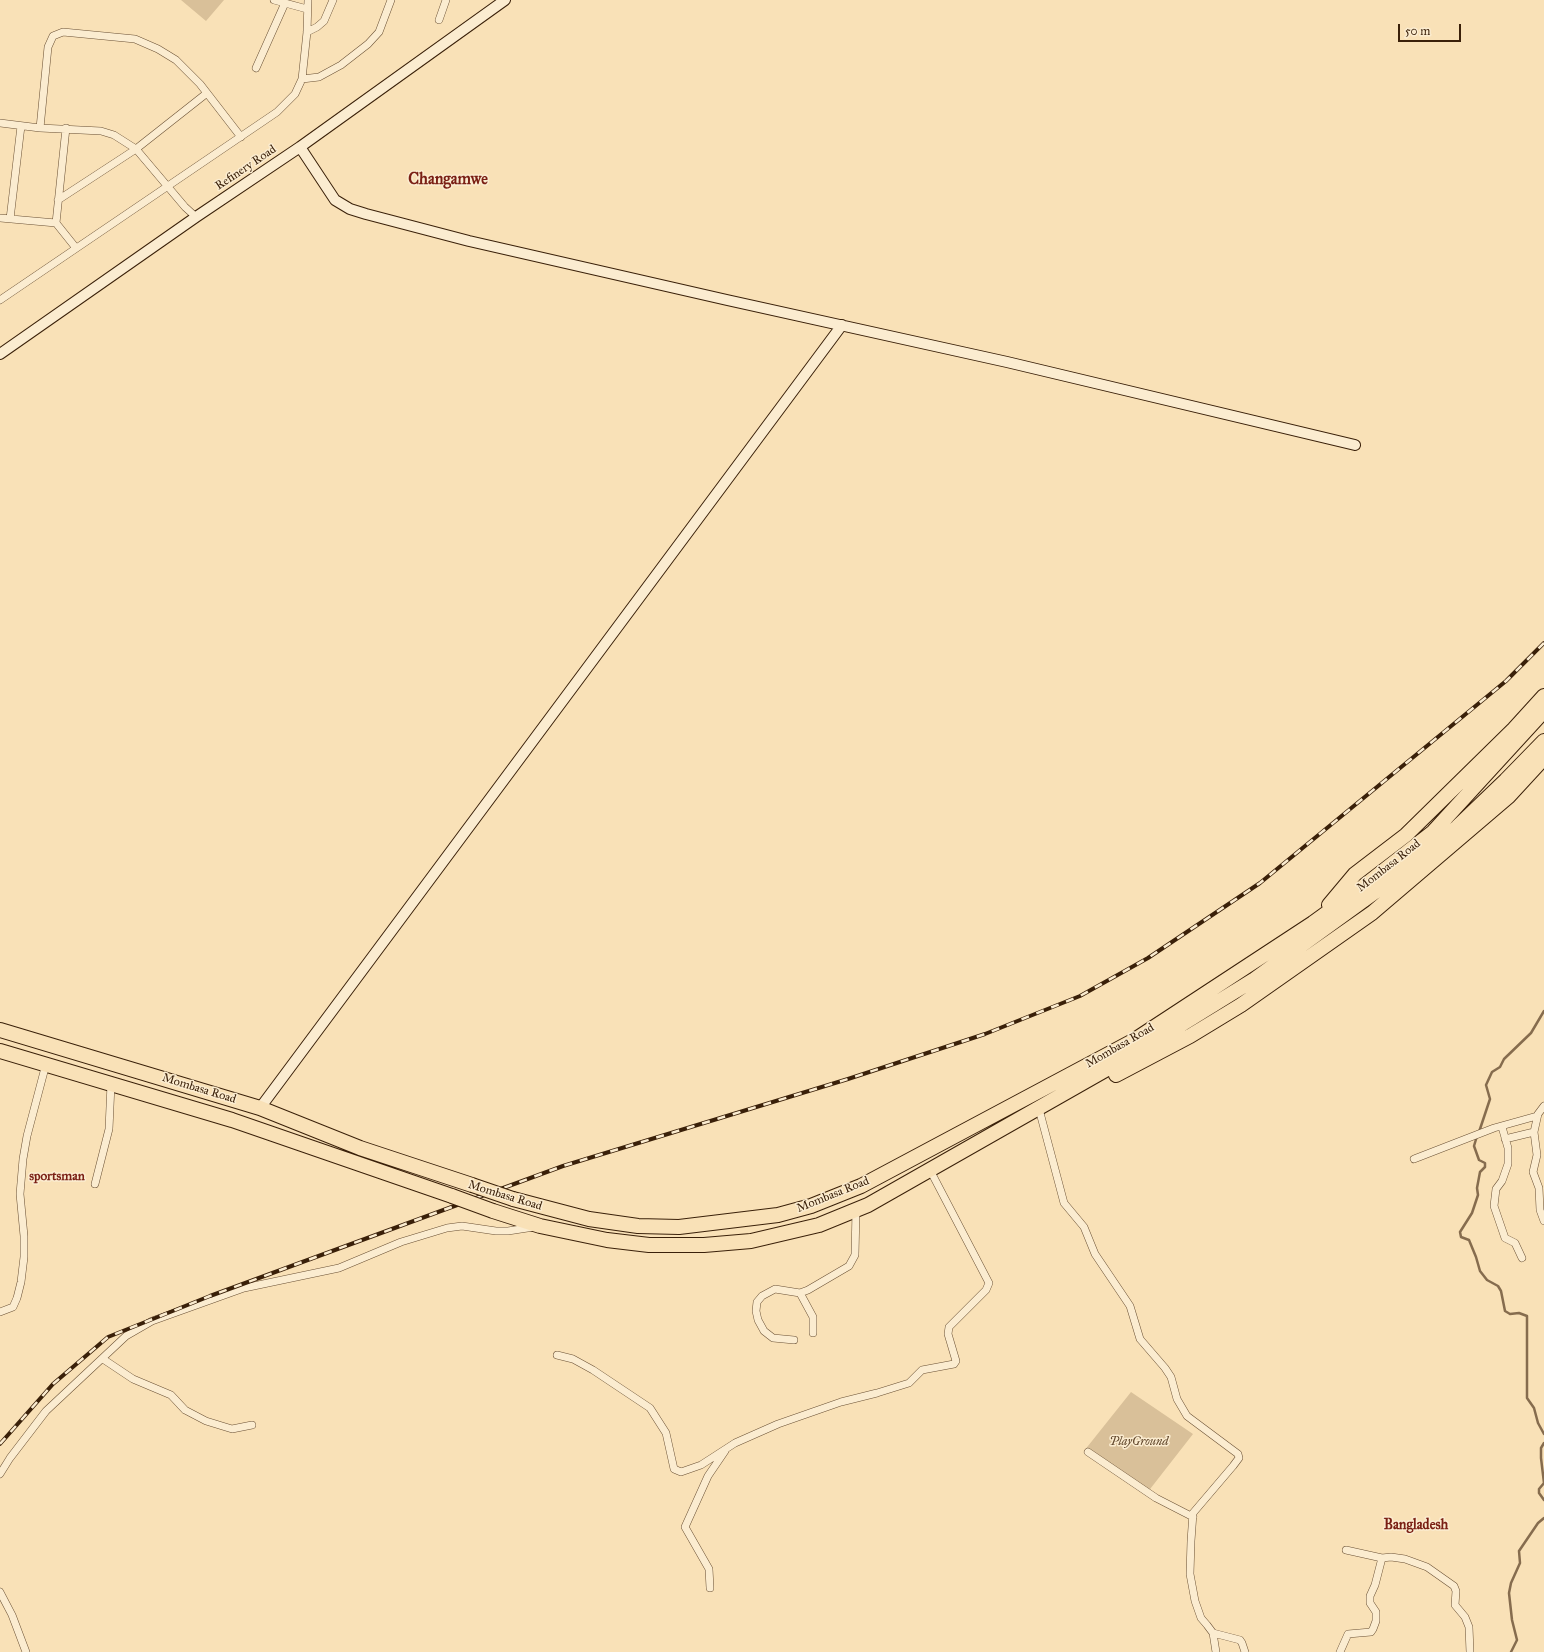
<!DOCTYPE html>
<style>
body{margin:0}
#map{position:relative;width:1544px;height:1652px;overflow:hidden;background:#f9e1b7;font-family:"IM FELL Great Primer",serif}
canvas{display:block}
.scale{position:absolute;left:1398px;top:24px;width:63px;height:18px;box-sizing:border-box;border:2px solid #3a2009;border-top:0;padding-left:5px;font-size:12px;line-height:14px;white-space:nowrap;color:#3a2009;-webkit-text-stroke:3px #fbecd0;paint-order:stroke}
</style>
<div id="map">
<canvas width="1544" height="1652"></canvas>
<div class="scale">50 m</div>
</div>
<script>
const ctx = document.querySelector('canvas').getContext('2d');
ctx.lineJoin = 'round';
function fill(path, color) {
  ctx.fillStyle = color;
  ctx.fill(path, 'evenodd');
}
function shape(rows) {
  const path = new Path2D();
  for (const r of rows) {
    path.moveTo(r[0], r[1]);
    for (let i = 2; i < r.length; i += 2) path.lineTo(r[i], r[i + 1]);
  }
  return path;
}
function trace(path, color, width, dash) {
  ctx.strokeStyle = color;
  ctx.lineWidth = width;
  ctx.lineCap = dash ? 'butt' : 'round';
  ctx.setLineDash(dash || []);
  ctx.stroke(path);
}
function write(font, color, halo, rows, align = 'center') {
  ctx.font = font + ' "IM FELL Great Primer",serif';
  ctx.lineWidth = 3;
  ctx.setLineDash([]);
  ctx.textBaseline = 'middle';
  ctx.strokeStyle = halo;
  ctx.fillStyle = color;
  for (const [text, x, y, turn = 0] of rows) {
    ctx.save();
    ctx.translate(x, y);
    ctx.rotate((+turn || 0) * Math.PI / 180);
    ctx.textAlign = isNaN(turn) ? turn : align;
    if (halo) ctx.strokeText(text, 0, 0);
    ctx.fillText(text, 0, 0);
    ctx.restore();
  }
}
fill(shape([
 [181,0,224,0,206,21],
 [1131,1392,1193,1434,1147,1493,1084,1451]
]), '#d9c099');
trace(shape([
 [1479,1132,1490,1099,1486,1085,1492,1072,1500,1067,1504,1059,1531,1033,1544,1011],
 [1477,1136,1474,1146,1479,1160,1485,1163,1485,1167,1480,1172,1477,1188,1478,1195,1472,1213,1460,1232,1461,1237,1469,1240,1476,1257,1480,1271,1487,1280,1498,1286,1501,1291,1505,1311,1510,1314,1519,1313,1527,1316,1527,1398,1534,1408,1538,1423,1544,1434],
 [1544,1443,1541,1448,1541,1458,1544,1483,1539,1489,1539,1493,1544,1500],
 [1511,1652,1517,1640,1512,1620,1509,1593,1511,1583,1520,1563,1519,1551,1538,1523,1544,1518]
]), '#866c4e', 2.5);
const street = shape([
 [274,0,307,9],
 [439,20,446,0],
 [307,32,317,27,324,21,333,0],
 [256,68,285,3],
 [302,79,319,77,341,65,368,44,379,32,391,0],
 [0,123,40,128,101,131,114,135,136,149,185,207,196,217],
 [40,128,48,47,53,36,63,32,135,39,158,49,176,60,200,84,241,137],
 [58,200,136,149,207,93],
 [0,218,56,223,76,248],
 [10,219,21,126],
 [56,223,66,128],
 [0,300,277,112,295,94,302,79,307,32,308,0],
 [1544,1106,1538,1114,1534,1132,1537,1155,1533,1172,1539,1188,1540,1210,1544,1221],
 [1039,1109,1064,1203,1084,1227,1095,1254,1130,1306,1140,1339,1165,1368,1171,1377,1177,1399,1187,1416,1238,1454,1239,1458,1233,1466,1193,1513,1191,1541,1190,1574,1195,1601,1201,1618,1207,1625,1213,1633,1240,1640,1242,1643,1245,1652],
 [1502,1127,1508,1148,1508,1164,1502,1181,1496,1189,1494,1206,1505,1238,1515,1243,1522,1258],
 [1505,1139,1534,1132],
 [1414,1159,1494,1128,1537,1116],
 [95,1184,109,1129,111,1084],
 [800,1293,813,1317,813,1333],
 [0,1312,13,1307,17,1298,21,1282,24,1257,24,1236,20,1194,23,1159,27,1136,46,1064],
 [794,1340,773,1338,764,1331,758,1320,756,1311,757,1302,762,1296,775,1289,800,1293,808,1290,849,1266,855,1255,856,1210],
 [557,1355,573,1359,593,1370,650,1408,666,1433,674,1469,681,1472,701,1465,735,1443,778,1424,841,1402,877,1393,909,1383,922,1370,954,1364,956,1361,948,1334,949,1327,986,1290,989,1283,930,1170],
 [103,1359,133,1379,171,1395,185,1410,206,1421,232,1429,252,1425],
 [1088,1452,1156,1498,1193,1517],
 [0,1474,10,1458,46,1411,126,1336,152,1321,244,1288,339,1268,401,1242,447,1228,462,1226,496,1231,508,1231,534,1227],
 [1346,1550,1382,1558,1391,1557,1405,1559,1427,1567,1454,1586,1456,1591,1455,1605,1465,1617,1469,1627,1470,1652],
 [710,1588,709,1569,685,1527,708,1476,725,1451],
 [0,1592,12,1615,26,1652],
 [1213,1633,1216,1652],
 [1340,1652,1348,1634,1371,1632,1373,1629,1376,1621,1376,1612,1370,1603,1370,1596,1375,1585,1382,1558]
]);
const secondary = shape([
 [300,147,335,200,350,209,366,214,469,241,727,300,1007,362,1355,445],
 [0,354,196,217,300,147,505,0],
 [260,1108,842,325]
]);
const highway = shape([
 [1329,905,1355,874,1406,835,1514,729,1544,696],
 [0,1030,260,1108,360,1148,472,1185],
 [0,1051,232,1120,452,1196],
 [1116,1075,1190,1036,1241,1005,1372,913,1508,797,1544,758],
 [513,1199,589,1219,638,1226,679,1227,778,1215,811,1206,861,1186,1133,1041,1313,923,1360,889,1433,832,1544,711],
 [493,1211,540,1226,607,1240,649,1245,704,1245,751,1241,819,1225,868,1205,1137,1052,1255,979,1408,868,1457,827,1506,780,1544,741]
]);
trace(street, '#6a5034', 8);
trace(secondary, '#3a2009', 12);
trace(highway, '#3a2009', 16);
trace(street, '#fbecd0', 7);
trace(secondary, '#fbecd0', 10);
trace(highway, '#f9e1b7', 14);
const rail = shape([
 [0,1444,53,1384,108,1337,210,1296,563,1166,848,1079,985,1034,1080,996,1148,958,1260,883,1506,681,1544,643]
]);
trace(rail, '#3a2009', 4);
trace(rail, '#fbecd0', 2.5, [8]);
const highwayBridge = shape([
 [472,1185,513,1199],
 [452,1196,493,1211]
]);
trace(highwayBridge, '#3a2009', 16, []);
trace(highwayBridge, '#f9e1b7', 14);
write('12px', '#3a2009', '#fbecd0', [
 ["Refinery Road",246,168,-34],
 ["Mombasa Road",1389,866,-38],
 ["Mombasa Road",1120,1046,-30],
 ["Mombasa Road",199,1089,17],
 ["Mombasa Road",833,1195,-22],
 ["Mombasa Road",505,1196,17]
]);
write('italic 12px', '#62482d', '#fbecd0', [
 ["PlayGround",1139,1442]
]);
write('bold 13px', '#7a1f14', '#fbecd0', [
 ["sportsman",57,1177]
]);
write('bold 14px', '#7a1f14', '#fbecd0', [
 ["Bangladesh",1416,1526]
]);
write('bold 16px', '#7a1f14', '#fbecd0', [
 ["Changamwe",448,180]
]);
</script>
